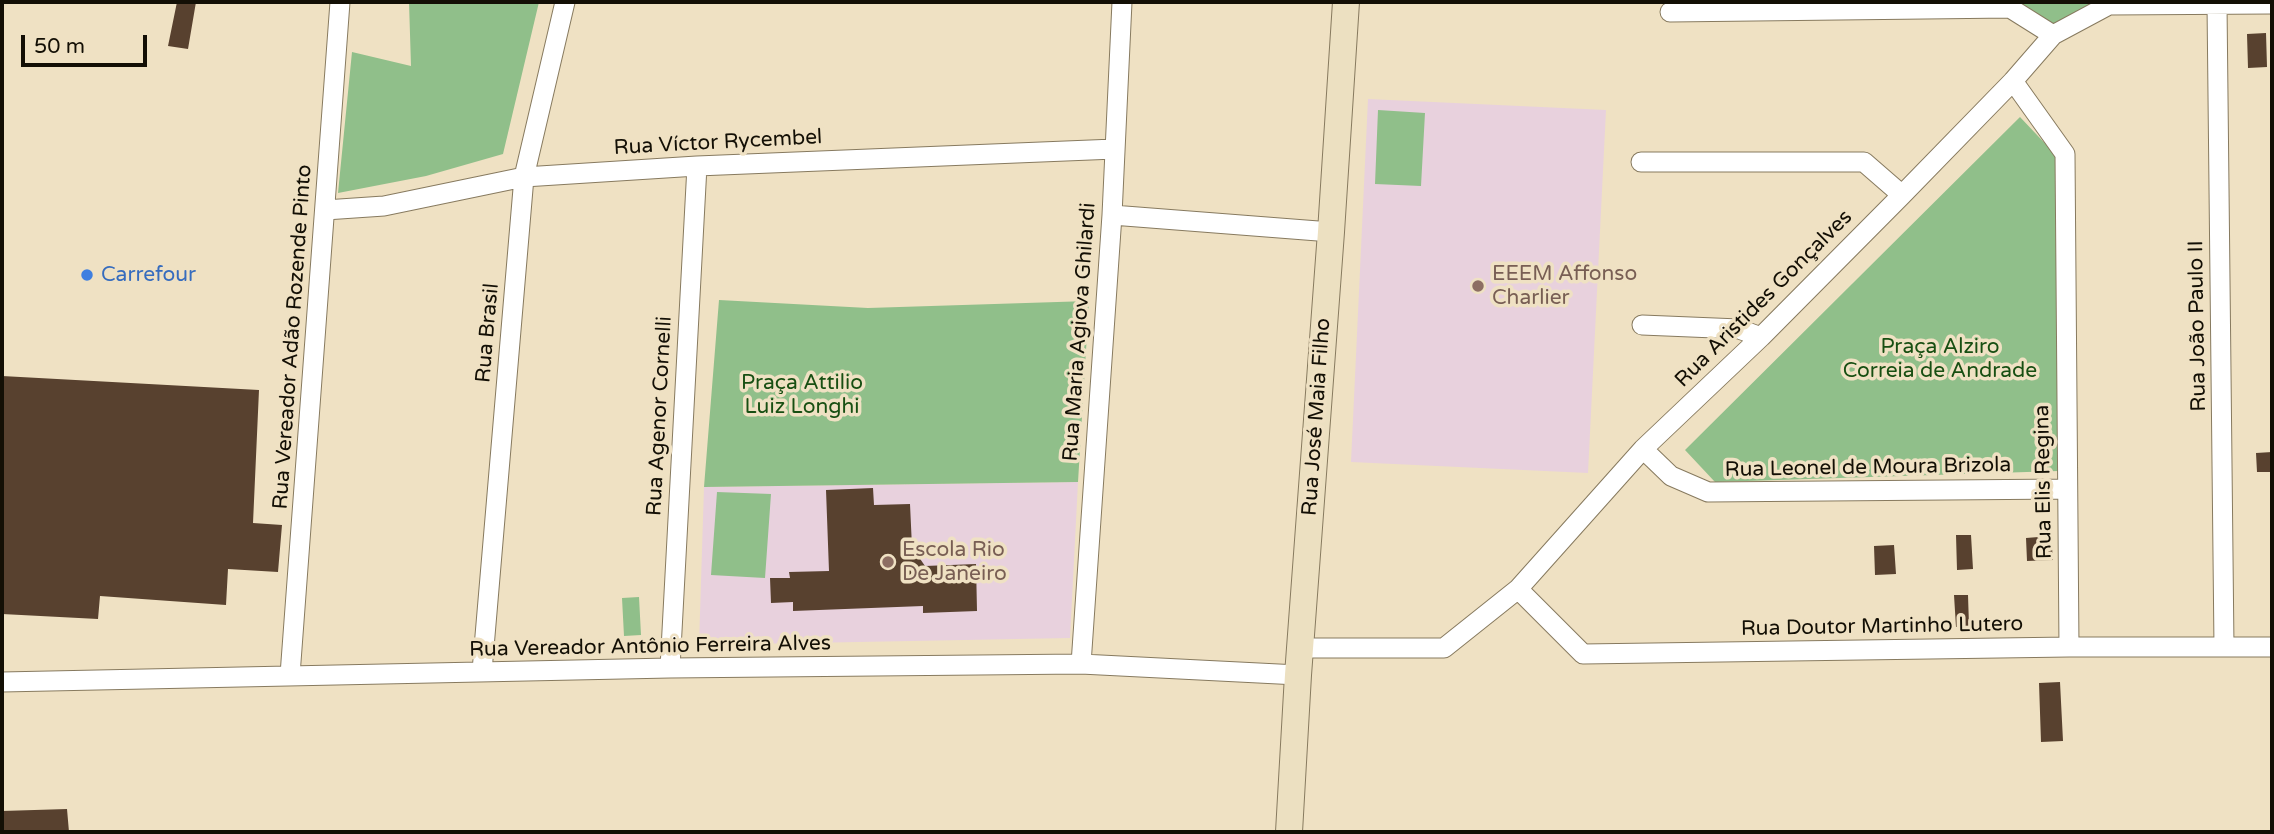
<!DOCTYPE html>
<meta charset="utf-8">
<style>
body{margin:0}
#map{position:relative;width:2274px;height:834px;overflow:hidden;background:#efe1c3;font-family:"Varela Round",sans-serif}
canvas{display:block}
.frame{position:absolute;inset:0;border:4px solid #130f05;pointer-events:none}
.scale{position:absolute;left:21px;top:35px;width:126px;height:32px;box-sizing:border-box;border:4px solid #130f05;border-top:0;padding-left:9px;font-size:21px;line-height:24px;white-space:nowrap;color:#130f05;-webkit-text-stroke:5px #efe1c3;paint-order:stroke}
</style>
<div id="map">
<canvas width="2274" height="834"></canvas>
<div class="frame"></div>
<div class="scale">50 m</div>
</div>
<script>
const ctx = document.querySelector('canvas').getContext('2d');
ctx.lineJoin = 'round';
function fill(path, color) {
  ctx.fillStyle = color;
  ctx.fill(path, 'evenodd');
}
function shape(rows) {
  const path = new Path2D();
  for (const r of rows) {
    path.moveTo(r[0], r[1]);
    for (let i = 2; i < r.length; i += 2) path.lineTo(r[i], r[i + 1]);
  }
  return path;
}
function trace(path, color, width, dash) {
  ctx.strokeStyle = color;
  ctx.lineWidth = width;
  ctx.lineCap = dash ? 'butt' : 'round';
  ctx.setLineDash(dash || []);
  ctx.stroke(path);
}
function write(font, color, halo, rows, align = 'center') {
  ctx.font = font + ' "Varela Round",sans-serif';
  ctx.lineWidth = 7;
  ctx.setLineDash([]);
  ctx.textBaseline = 'middle';
  ctx.strokeStyle = halo;
  ctx.fillStyle = color;
  for (const [text, x, y, turn = 0] of rows) {
    ctx.save();
    ctx.translate(x, y);
    ctx.rotate((+turn || 0) * Math.PI / 180);
    ctx.textAlign = isNaN(turn) ? turn : align;
    if (halo) ctx.strokeText(text, 0, 0);
    ctx.fillText(text, 0, 0);
    ctx.restore();
  }
}
fill(shape([
 [1368,99,1606,110,1588,473,1351,462],
 [1078,482,1070,638,699,645,704,487]
]), '#e8d1dd');
fill(shape([
 [409,2,539,2,503,154,426,176,338,193,352,52,411,66],
 [2008,2,2092,2,2058,30],
 [1378,110,1425,113,1421,186,1375,184],
 [2020,117,2055,154,2058,471,1715,482,1685,450],
 [719,300,868,308,1089,301,1078,482,704,487],
 [717,492,771,494,765,578,711,575],
 [639,597,641,635,624,636,622,598]
]), '#90bf8a');
fill(shape([
 [177,2,196,2,188,49,168,46],
 [2266,33,2267,67,2248,68,2247,34],
 [2,376,259,390,253,523,282,525,278,572,228,569,226,605,100,596,98,619,2,614],
 [2272,452,2272,472,2257,472,2256,453],
 [873,488,874,505,910,504,912,547,925,566,976,564,977,611,923,613,923,606,793,611,793,602,771,603,770,578,790,578,789,572,829,571,826,490],
 [1956,535,1971,535,1973,569,1957,570],
 [2051,536,2053,560,2027,561,2026,538],
 [1894,545,1896,574,1875,575,1874,546],
 [1954,595,1968,595,1969,626,1956,627],
 [2060,682,2063,741,2041,742,2039,683],
 [67,809,69,832,2,832,2,811]
]), '#58412f');
const street = shape([
 [2217,4,2224,647],
 [1670,12,2010,8,2053,35],
 [2013,81,2065,154,2069,647],
 [1641,162,1864,162,1902,195],
 [325,210,384,206,524,177,697,166,1115,149],
 [1112,215,1331,232],
 [1642,325,1739,329,1761,337],
 [1643,449,1671,476,1708,492,2066,489],
 [1518,589,1583,654,2069,647,2272,647],
 [1300,648,1444,648,1518,589,1643,449,1761,337,1902,195,2013,81,2053,35,2109,5,2272,4],
 [1081,664,1112,215,1122,2],
 [670,668,697,166],
 [482,671,524,177,565,2],
 [290,675,340,2],
 [2,682,670,668,1081,664,1298,675]
]);
const secondary = shape([
 [1289,832,1298,675,1331,232,1346,2]
]);
trace(street, '#877a5f', 21);
trace(secondary, '#877a5f', 28);
trace(street, '#fff', 19);
trace(secondary, '#ece0c1', 26);
for (const [x, y, r, color] of [
 [87,275,7,"#3f7fe0"],
 [1478,286,7,"#8d6e63"],
 [888,562,7,"#8d6e63"]
]) {
  const dot = new Path2D();
  dot.arc(x, y, r, 0, 2 * Math.PI);
  ctx.fillStyle = color;
  ctx.fill(dot);
  trace(dot, '#efe1c3', 2.5);
}
write('21px', '#130f05', '#efe1c3', [
 ["Rua Víctor Rycembel",718,143,-3],
 ["Rua Aristides Gonçalves",1764,299,-45],
 ["Rua João Paulo II",2198,326,-91],
 ["Rua Maria Agiova Ghilardi",1080,332,-86],
 ["Rua Brasil",488,333,-85],
 ["Rua Vereador Adão Rozende Pinto",293,337,-86],
 ["Rua Agenor Cornelli",660,416,-87],
 ["Rua José Maia Filho",1317,417,-86],
 ["Rua Leonel de Moura Brizola",1868,468,-1],
 ["Rua Elis Regina",2044,482,-91],
 ["Rua Doutor Martinho Lutero",1882,627,-1],
 ["Rua Vereador Antônio Ferreira Alves",650,647,-1]
]);
write('21px', '#785e54', '#efe1c3', [
 ["EEEM Affonso",1492,274],
 ["Charlier",1492,298],
 ["Escola Rio",902,550],
 ["De Janeiro",902,574]
], 'left');
write('21px', '#366cbe', '#efe1c3', [
 ["Carrefour",101,275]
], 'left');
write('21px', '#174f12', '#efe1c3', [
 ["Praça Alziro",1940,347],
 ["Correia de Andrade",1940,371],
 ["Praça Attilio",802,383],
 ["Luiz Longhi",802,407]
]);
</script>
